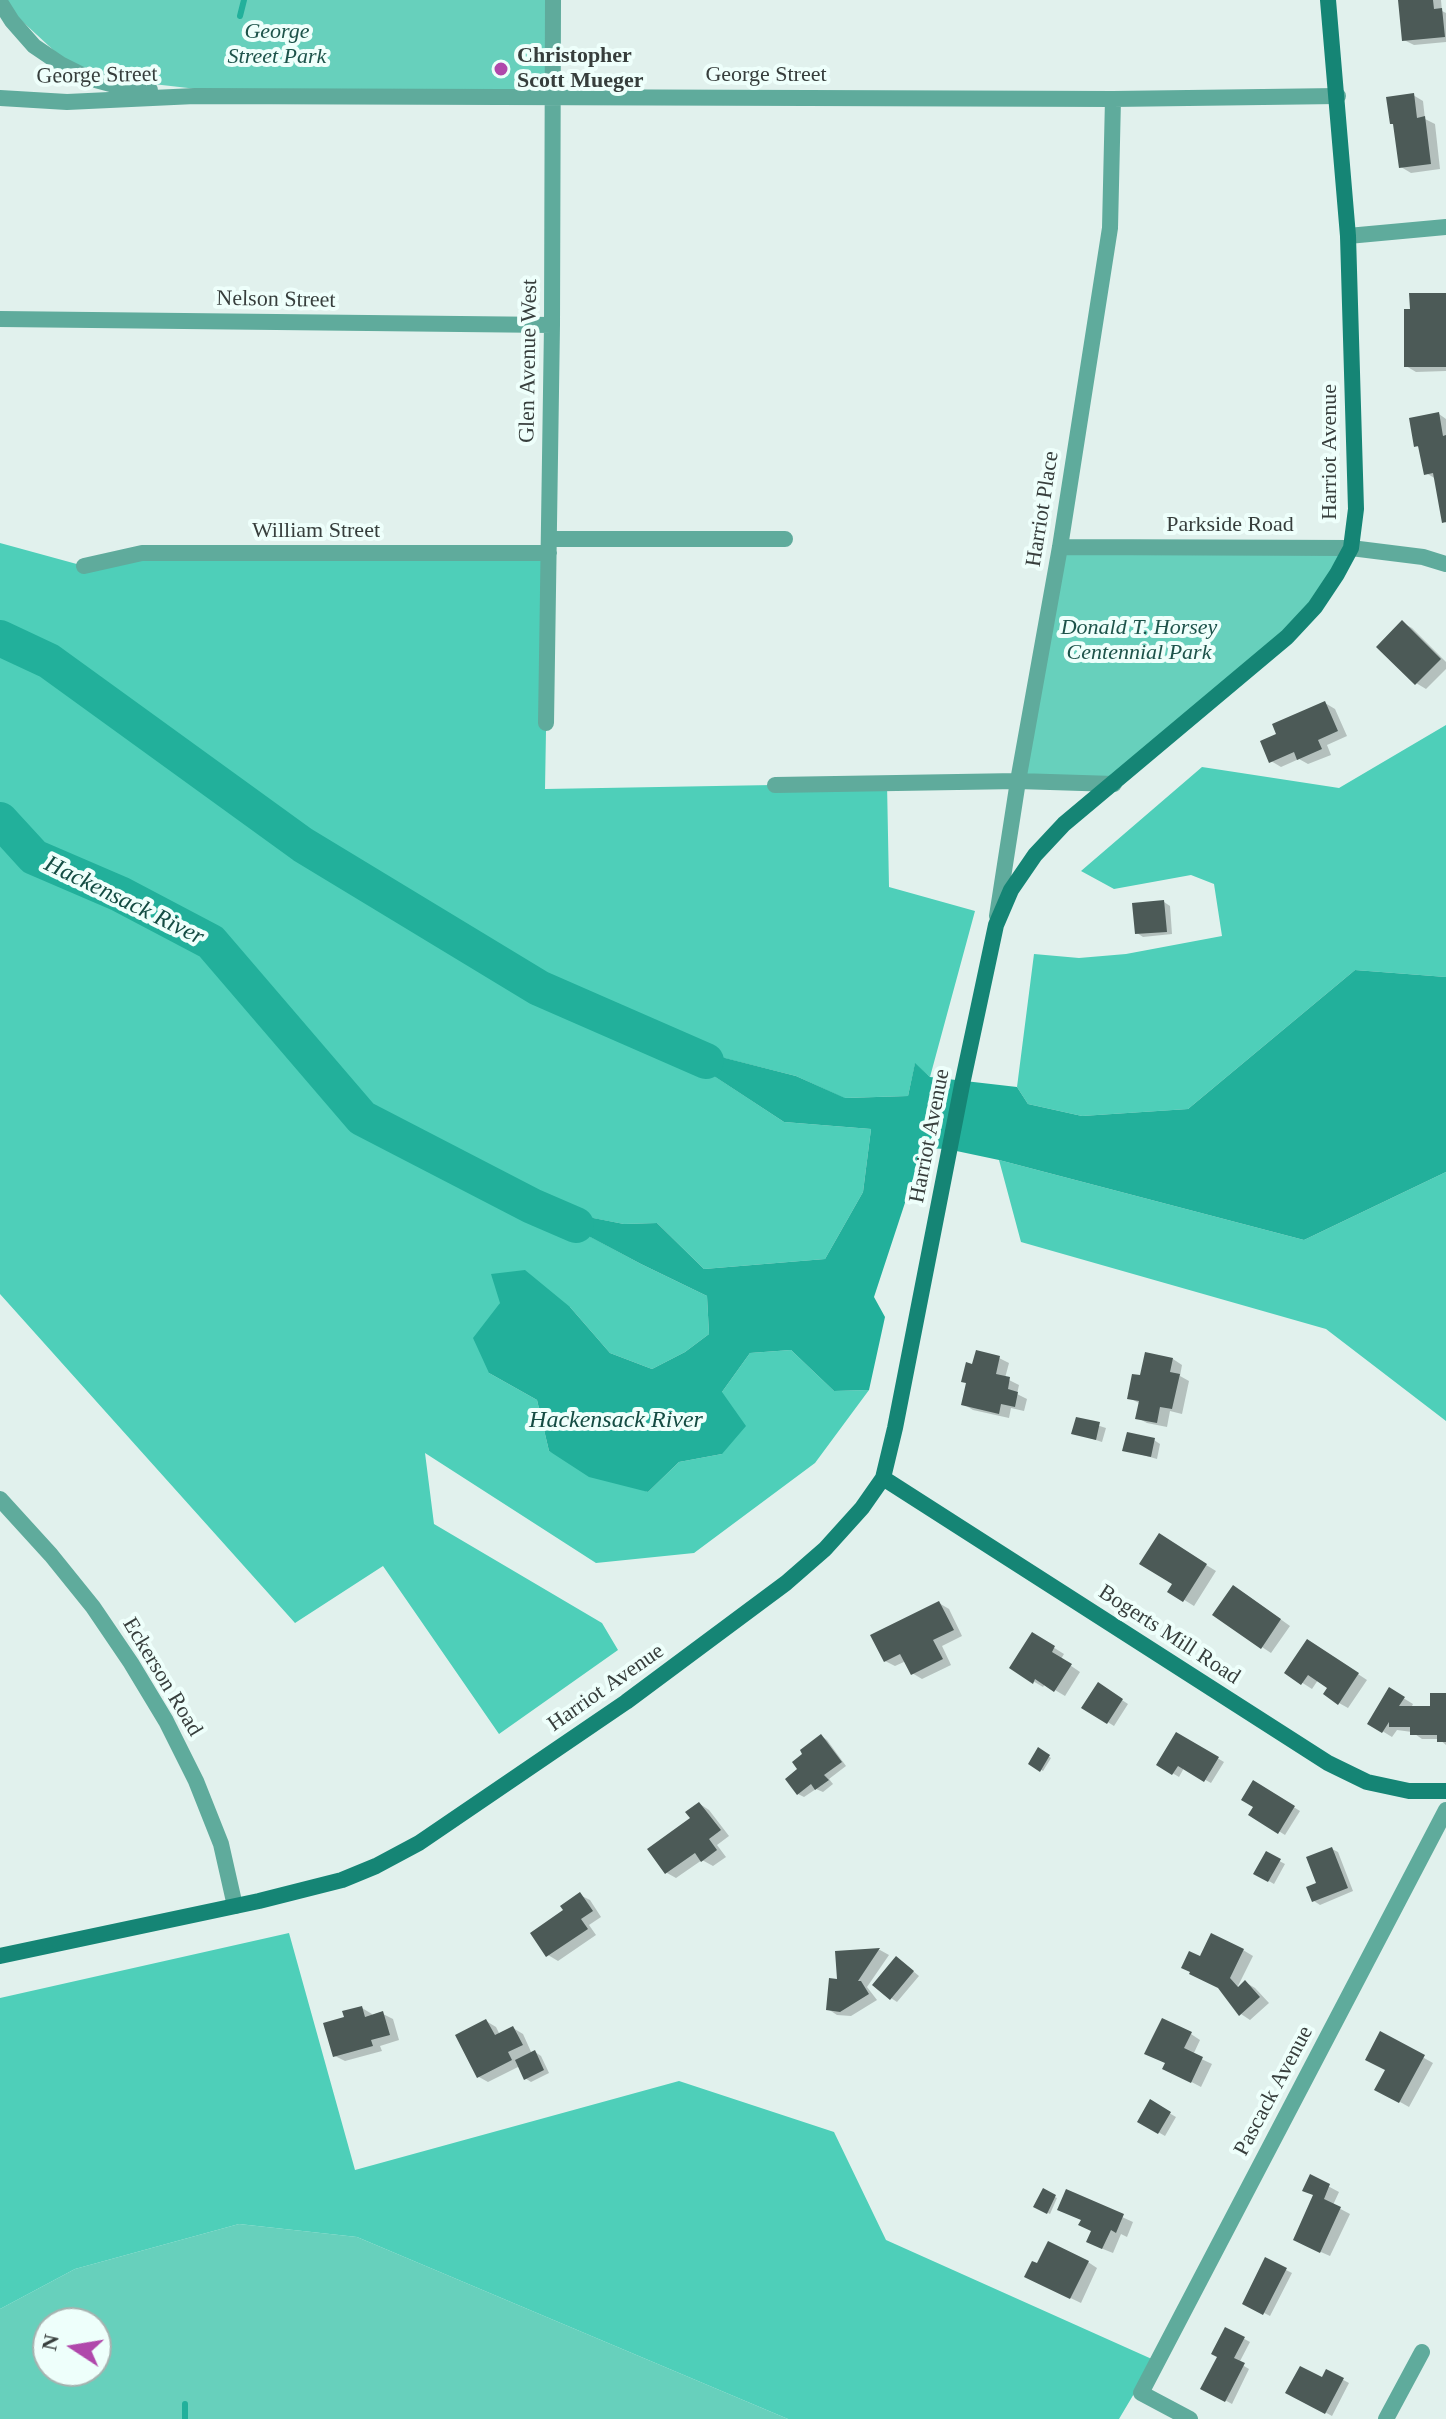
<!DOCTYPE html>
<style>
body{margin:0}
#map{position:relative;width:1446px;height:2419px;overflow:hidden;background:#e1f1ed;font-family:Georgia,serif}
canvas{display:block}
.north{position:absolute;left:32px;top:2307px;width:80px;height:80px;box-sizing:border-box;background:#eefffb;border:2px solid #a5b2af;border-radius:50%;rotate:282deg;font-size:22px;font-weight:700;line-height:32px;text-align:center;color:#373e3c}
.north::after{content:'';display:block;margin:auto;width:28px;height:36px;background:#b048ab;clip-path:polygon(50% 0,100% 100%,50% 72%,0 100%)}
</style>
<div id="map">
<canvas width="1446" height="2419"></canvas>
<div class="north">N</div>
</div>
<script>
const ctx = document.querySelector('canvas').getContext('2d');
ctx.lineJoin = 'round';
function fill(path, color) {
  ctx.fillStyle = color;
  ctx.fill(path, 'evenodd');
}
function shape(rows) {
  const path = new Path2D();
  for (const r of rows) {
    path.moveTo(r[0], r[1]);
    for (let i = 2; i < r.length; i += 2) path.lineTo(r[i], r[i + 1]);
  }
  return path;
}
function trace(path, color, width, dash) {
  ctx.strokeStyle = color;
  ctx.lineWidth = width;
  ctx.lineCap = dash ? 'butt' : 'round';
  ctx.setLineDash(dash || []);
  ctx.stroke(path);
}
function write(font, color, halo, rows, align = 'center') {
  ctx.font = font + ' Georgia,serif';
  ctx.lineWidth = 8;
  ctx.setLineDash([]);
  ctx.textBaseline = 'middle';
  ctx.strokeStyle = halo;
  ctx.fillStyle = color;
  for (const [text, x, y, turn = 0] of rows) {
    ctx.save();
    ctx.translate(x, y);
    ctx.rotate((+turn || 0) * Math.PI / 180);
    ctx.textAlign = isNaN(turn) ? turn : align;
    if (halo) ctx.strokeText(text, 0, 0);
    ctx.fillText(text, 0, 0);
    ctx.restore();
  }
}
fill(shape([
 [4,0,549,0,548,90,197,89,118,80,88,72,62,58,11,11],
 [1060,547,1351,548,1315,607,1114,784,1018,782],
 [239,2224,357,2237,788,2419,0,2419,0,2309,75,2269],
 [48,2323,96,2323,96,2371,48,2371]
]), '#67d0bc');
fill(shape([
 [0,543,84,566,142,553,549,553,545,789,887,783,889,887,975,911,930,1077,915,1064,908,1096,844,1098,796,1076,664,1043,784,1122,871,1129,863,1192,825,1259,704,1269,657,1223,624,1224,535,1207,641,1264,707,1296,709,1334,685,1352,652,1369,610,1353,570,1307,500,1303,489,1373,537,1400,549,1451,648,1492,679,1462,722,1454,722,1392,750,1353,791,1350,834,1391,869,1390,815,1463,694,1553,596,1563,425,1453,434,1524,602,1623,618,1650,499,1734,383,1566,295,1623,0,1294],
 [1446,725,1446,977,1355,970,1188,1109,1082,1116,1028,1104,1017,1087,1034,954,1079,958,1126,954,1222,936,1214,884,1191,875,1114,889,1081,871,1202,767,1339,788],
 [999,1160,1304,1240,1446,1172,1446,1421,1326,1329,1021,1242],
 [289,1933,355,2170,679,2081,834,2132,886,2240,1154,2360,1119,2419,788,2419,357,2237,239,2224,75,2269,0,2309,0,1998]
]), '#4ecfb9');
fill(shape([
 [1355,970,1446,977,1446,1172,1304,1240,999,1160,947,1149,923,1148,874,1297,885,1317,869,1390,834,1391,791,1350,750,1353,722,1392,746,1426,722,1454,679,1462,648,1492,589,1477,549,1451,537,1400,489,1373,473,1338,500,1303,491,1274,525,1270,570,1307,610,1353,652,1369,685,1352,709,1334,707,1296,641,1264,532,1206,624,1224,657,1223,704,1269,825,1259,863,1192,871,1129,784,1122,662,1042,796,1076,845,1098,908,1096,915,1063,930,1077,1017,1087,1028,1104,1082,1116,1188,1109]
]), '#22b09b');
fill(shape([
 [1400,0,1441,0,1442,11,1446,13,1446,42,1414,45,1404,40],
 [1413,95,1423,101,1425,119,1435,124,1440,169,1411,173,1401,167,1395,125,1392,123],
 [1446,295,1446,371,1416,372,1406,366],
 [1439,414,1446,419,1446,523,1444,521,1436,479,1426,473,1421,448,1416,446],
 [1403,623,1412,628,1446,662,1446,669,1426,689,1416,683],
 [1325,703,1335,709,1347,736,1327,745,1331,755,1308,764,1299,759,1281,767,1271,761,1279,735],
 [1164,902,1170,906,1172,934,1143,937,1137,933],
 [999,1358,1009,1363,1005,1378,1019,1385,1017,1394,1027,1399,1024,1411,1011,1408,1009,1418,973,1410,963,1404,974,1366],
 [1173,1359,1182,1365,1180,1376,1189,1381,1182,1414,1170,1411,1167,1427,1147,1423,1138,1418,1139,1403,1129,1398,1141,1378],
 [1077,1419,1106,1428,1102,1442,1074,1433],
 [1154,1440,1160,1444,1157,1459,1125,1450],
 [1159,1536,1216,1571,1194,1606,1170,1591,1174,1584],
 [1244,1593,1290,1626,1271,1653,1262,1647],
 [939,1603,949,1609,962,1636,942,1646,951,1665,922,1679,912,1673,906,1661,895,1666,885,1661],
 [1032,1634,1064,1654,1061,1659,1080,1672,1065,1696,1045,1684,1043,1687,1011,1668],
 [1317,1647,1367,1680,1348,1708,1339,1703,1330,1688,1318,1680,1312,1689,1287,1673],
 [1099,1685,1128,1704,1114,1726,1084,1707],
 [1390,1690,1413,1704,1411,1708,1432,1708,1446,1695,1446,1745,1439,1739,1422,1739,1412,1732,1397,1730,1392,1737,1369,1723],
 [1177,1734,1224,1762,1211,1783,1184,1768,1179,1777,1159,1765],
 [821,1736,827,1740,846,1766,829,1779,833,1784,823,1792,816,1789,804,1797,798,1794,800,1770,805,1755],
 [1039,1750,1051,1758,1043,1771,1031,1764],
 [1254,1783,1300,1811,1285,1835,1251,1814,1255,1807],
 [700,1804,709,1810,729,1836,717,1845,726,1857,713,1866,702,1860,676,1878,667,1873,650,1850,693,1819],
 [1332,1849,1338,1852,1353,1891,1320,1905,1314,1901],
 [1266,1854,1285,1864,1274,1884,1255,1873],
 [580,1895,590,1900,601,1917,589,1925,596,1935,558,1961,548,1955,566,1911],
 [880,1950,889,1955,867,1987,877,2000,851,2016,837,2015,828,2009,839,1981,838,1953],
 [1243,1950,1253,1956,1236,1990,1245,1982,1255,1988,1269,2003,1250,2020,1241,2014,1201,1959],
 [902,1962,919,1976,897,2002,891,1998],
 [362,2008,372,2014,373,2017,383,2014,393,2019,399,2040,380,2046,382,2051,345,2061,335,2056,346,2019],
 [486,2021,496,2027,500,2035,513,2028,523,2034,532,2054,535,2052,541,2056,549,2073,531,2082,525,2078,520,2066,488,2082,479,2077],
 [1191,2034,1200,2040,1193,2055,1212,2064,1201,2087,1165,2068],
 [1381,2034,1433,2063,1409,2107,1377,2089,1387,2070],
 [1150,2102,1176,2117,1165,2136,1139,2121],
 [1311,2177,1339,2192,1333,2205,1350,2214,1330,2256,1305,2245,1315,2196],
 [1043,2191,1057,2198,1050,2214,1035,2206],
 [1067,2192,1133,2222,1127,2237,1121,2234,1113,2253,1098,2247,1093,2231],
 [1266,2260,1292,2273,1270,2316,1245,2303],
 [1088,2262,1097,2268,1081,2303,1037,2282],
 [1226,2329,1250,2342,1239,2363,1249,2369,1232,2404,1203,2388,1219,2356],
 [1327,2371,1349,2383,1332,2416,1288,2392,1322,2380]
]), '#0003');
trace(shape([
 [240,16,244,0],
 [185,2419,185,2404]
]), '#22b09b', 6);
trace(shape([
 [0,638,49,661,303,845,539,988,706,1061],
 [0,820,34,857,120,894,211,942,362,1118,532,1206,576,1225]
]), '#22b09b', 36);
fill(shape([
 [1398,0,1433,0,1434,9,1442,8,1445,37,1402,41],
 [1414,93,1417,118,1425,116,1431,164,1399,168,1393,124,1390,124,1386,97],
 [1409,293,1446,293,1446,367,1404,367,1404,309,1410,309],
 [1439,412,1443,436,1446,435,1446,522,1442,523,1433,473,1424,475,1418,446,1414,447,1409,418],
 [1402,620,1441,659,1415,685,1376,647],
 [1325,701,1338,731,1318,740,1322,749,1297,760,1294,752,1269,763,1260,741,1276,734,1272,724],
 [1164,900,1167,932,1135,934,1132,903],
 [976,1350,1000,1356,996,1374,1010,1377,1008,1389,1018,1392,1015,1407,1001,1404,999,1414,961,1405,966,1383,961,1382,966,1362,972,1364],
 [1145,1352,1173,1358,1170,1372,1180,1374,1172,1409,1160,1407,1157,1423,1135,1419,1139,1401,1127,1399,1132,1374,1140,1375],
 [1076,1417,1100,1422,1096,1440,1071,1434],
 [1127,1432,1155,1438,1151,1457,1122,1451],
 [1159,1533,1207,1564,1183,1602,1167,1592,1172,1584,1139,1564],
 [1233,1585,1281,1619,1261,1649,1212,1615],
 [939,1601,954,1630,933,1640,943,1659,911,1675,900,1654,884,1662,870,1635],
 [1032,1632,1055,1646,1052,1652,1072,1664,1054,1692,1035,1679,1033,1684,1009,1668],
 [1307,1639,1359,1673,1338,1705,1323,1694,1327,1688,1308,1675,1301,1685,1284,1673],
 [1098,1682,1123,1699,1107,1724,1081,1708],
 [1389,1687,1405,1697,1399,1706,1430,1706,1430,1693,1446,1693,1446,1742,1437,1742,1437,1735,1410,1735,1410,1727,1389,1727,1389,1722,1382,1733,1367,1724],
 [1176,1732,1219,1757,1204,1782,1178,1766,1172,1775,1156,1765],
 [821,1734,842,1762,824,1775,829,1780,815,1790,811,1784,797,1795,785,1779,797,1769,792,1762,802,1754,800,1750],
 [1038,1747,1050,1755,1040,1772,1028,1764],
 [1253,1780,1295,1806,1278,1834,1248,1815,1253,1807,1241,1800],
 [699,1802,721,1830,709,1839,717,1850,701,1862,695,1853,665,1874,647,1849,690,1818,685,1812],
 [1332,1847,1348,1888,1312,1902,1306,1887,1316,1883,1306,1857],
 [1266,1851,1281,1859,1268,1882,1253,1874],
 [580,1892,593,1911,581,1919,588,1929,546,1957,530,1933,563,1910,560,1906],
 [1211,1933,1244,1949,1230,1978,1238,1987,1245,1980,1260,1997,1239,2016,1218,1988,1189,1974,1190,1972,1181,1968,1189,1951,1200,1956],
 [880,1948,858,1981,861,1981,869,1994,840,2012,826,2010,829,1978,837,1979,835,1951],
 [896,1956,914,1971,890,2000,872,1985],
 [362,2006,365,2017,383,2011,390,2035,371,2040,373,2046,333,2057,323,2023,344,2017,342,2011],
 [1162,2018,1192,2032,1184,2048,1203,2057,1191,2083,1162,2069,1165,2063,1144,2054],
 [486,2019,495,2035,513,2026,523,2045,508,2052,512,2060,477,2078,455,2035],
 [1380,2031,1425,2055,1399,2103,1374,2090,1385,2070,1365,2060],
 [535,2050,544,2070,524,2080,515,2060],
 [1150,2099,1171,2112,1158,2134,1137,2122],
 [1310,2174,1330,2184,1324,2199,1341,2207,1320,2253,1293,2240,1313,2195,1302,2191],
 [1043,2188,1056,2195,1047,2214,1033,2207],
 [1066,2189,1124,2214,1116,2233,1111,2230,1102,2249,1086,2242,1091,2231,1078,2225,1081,2220,1057,2210],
 [1048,2241,1089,2261,1070,2299,1024,2277,1032,2261,1037,2263],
 [1265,2257,1287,2268,1263,2315,1242,2304],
 [1225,2327,1245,2337,1234,2358,1245,2363,1225,2402,1200,2389,1217,2357,1211,2354],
 [1300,2366,1322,2377,1326,2369,1344,2378,1325,2414,1285,2393]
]), '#4c5a57');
trace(shape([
 [0,2,12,21,34,46,62,65,88,78,118,86,150,90],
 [0,98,67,102,195,96,1113,99,1338,96],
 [1348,236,1446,227],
 [0,319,552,325],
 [549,539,785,539],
 [1060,547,1351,548,1423,557,1446,564],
 [84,566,142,553,549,553],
 [546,723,552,325,553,0],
 [775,785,1018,781,1114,784],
 [997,916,1018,781,1060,547,1110,228,1113,99],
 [0,1499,51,1555,93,1607,131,1663,166,1721,196,1781,221,1844,235,1906],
 [1190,2419,1141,2393,1446,1810],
 [1386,2419,1422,2352]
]), '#5fab9c', 16);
trace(shape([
 [883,1478,1328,1763,1367,1782,1409,1791,1446,1791],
 [0,1956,259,1901,342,1880,376,1866,419,1843,626,1702,786,1583,825,1549,862,1508,883,1478,895,1428,963,1080,996,925,1011,890,1035,855,1064,824,1287,637,1315,607,1337,574,1351,548,1356,509,1348,236,1328,0]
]), '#158575', 16);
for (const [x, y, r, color] of [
 [501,69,8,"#b048ab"]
]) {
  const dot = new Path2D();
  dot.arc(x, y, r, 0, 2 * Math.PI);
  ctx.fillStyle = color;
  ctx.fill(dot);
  trace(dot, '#eefffb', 3);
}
write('italic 22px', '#1d534a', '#eefffb', [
 ["George",277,32],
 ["Street Park",277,57],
 ["Donald T. Horsey",1139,628],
 ["Centennial Park",1139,653]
]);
write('bold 22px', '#373e3c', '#eefffb', [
 ["Christopher",517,56],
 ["Scott Mueger",517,81]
], 'left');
write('22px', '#373e3c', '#eefffb', [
 ["George Street",766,75],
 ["George Street",97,76,-1],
 ["Nelson Street",276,300,1],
 ["Glen Avenue West",529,361,-89],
 ["Harriot Avenue",1330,452,-90],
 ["Harriot Place",1043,509,-81],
 ["Parkside Road",1230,525],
 ["William Street",316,531],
 ["Harriot Avenue",930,1136,-79],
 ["Bogerts Mill Road",1169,1635,33],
 ["Eckerson Road",162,1677,59],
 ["Harriot Avenue",606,1688,-35],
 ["Pascack Avenue",1274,2091,-62]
]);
write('italic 24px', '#144c43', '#eefffb', [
 ["Hackensack River",124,901,26],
 ["Hackensack River",616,1421]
]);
</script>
